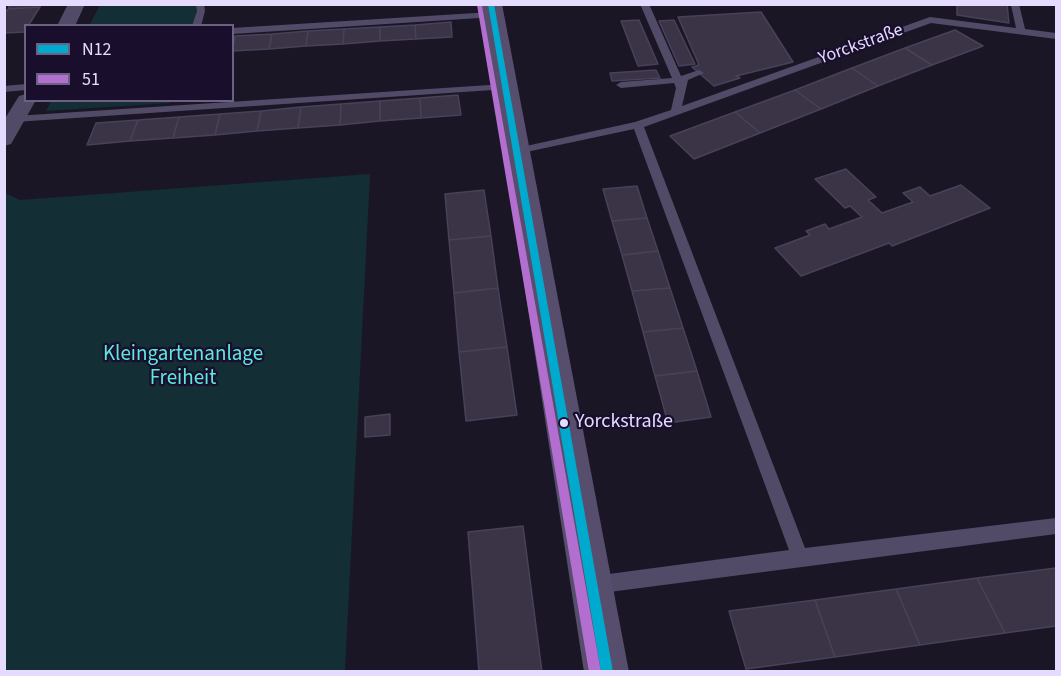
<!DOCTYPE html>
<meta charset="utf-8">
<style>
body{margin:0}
#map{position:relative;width:1061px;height:676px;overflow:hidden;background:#1b1626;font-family:"Source Sans 3",sans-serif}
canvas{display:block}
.frame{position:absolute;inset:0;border:6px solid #e5dbff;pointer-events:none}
.legend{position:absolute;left:24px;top:24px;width:210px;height:78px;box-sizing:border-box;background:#190f2d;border:2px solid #6b6181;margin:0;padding:8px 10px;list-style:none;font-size:18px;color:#e5dbff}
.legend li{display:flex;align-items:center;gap:12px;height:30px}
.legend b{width:30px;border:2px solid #6b6181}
</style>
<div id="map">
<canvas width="1061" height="676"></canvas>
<div class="frame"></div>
<ul class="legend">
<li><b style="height:8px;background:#00a9ce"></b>N12</li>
<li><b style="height:8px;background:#b36fd0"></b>51</li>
</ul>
</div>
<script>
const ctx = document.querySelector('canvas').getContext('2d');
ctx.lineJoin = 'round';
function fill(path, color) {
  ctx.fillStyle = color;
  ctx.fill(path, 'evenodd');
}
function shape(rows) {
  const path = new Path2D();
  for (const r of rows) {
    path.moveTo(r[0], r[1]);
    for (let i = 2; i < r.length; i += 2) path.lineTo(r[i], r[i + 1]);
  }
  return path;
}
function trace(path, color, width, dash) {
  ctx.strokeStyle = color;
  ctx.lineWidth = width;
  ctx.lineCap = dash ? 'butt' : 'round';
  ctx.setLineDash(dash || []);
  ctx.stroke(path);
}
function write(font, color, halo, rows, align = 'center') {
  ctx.font = font + ' "Source Sans 3",sans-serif';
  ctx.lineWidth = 4.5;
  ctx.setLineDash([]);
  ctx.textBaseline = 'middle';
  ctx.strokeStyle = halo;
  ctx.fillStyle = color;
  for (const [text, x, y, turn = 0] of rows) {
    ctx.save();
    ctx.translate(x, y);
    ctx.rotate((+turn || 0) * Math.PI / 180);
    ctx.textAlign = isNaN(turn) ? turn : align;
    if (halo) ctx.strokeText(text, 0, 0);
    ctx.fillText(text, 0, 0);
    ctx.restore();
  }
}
fill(shape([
 [100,5,199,5,196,25,89,26],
 [51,101,51,100,171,101,170,103,46,111],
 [370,174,345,671,5,671,5,193,20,200]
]), '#132e35');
const building = shape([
 [4,4,41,4,40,7,8,9,10,5,4,4],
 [957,4,1007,4,1009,23,957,15,957,4],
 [40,7,28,26,26,26,25,32,4,33,4,14,8,9,40,7],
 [761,12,793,62,736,76,740,78,714,86,692,67,699,65,678,17,761,12],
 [639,20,658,64,638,66,621,21,639,20],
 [674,20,695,64,679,66,659,21,674,20],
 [451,22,452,37,416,39,415,25,451,22],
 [415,25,416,39,380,41,380,27,415,25],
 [380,27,380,41,343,44,344,29,380,27],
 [344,29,343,44,306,46,308,31,344,29],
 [955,30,983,46,932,65,905,48,955,30],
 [308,31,306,46,269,49,272,34,308,31],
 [272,34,269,49,232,51,235,36,272,34],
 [905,48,932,65,878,86,852,68,905,48],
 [852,68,878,86,821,109,795,90,852,68],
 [656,70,660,78,612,81,610,73,656,70],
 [795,90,821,109,760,133,735,112,795,90],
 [458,95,461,115,421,118,420,98,458,95],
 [420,98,421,118,380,121,380,101,420,98],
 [380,101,380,121,340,125,341,104,380,101],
 [341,104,340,125,298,128,301,107,341,104],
 [301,107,298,128,257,131,261,111,301,107],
 [261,111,257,131,215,135,220,114,261,111],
 [735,112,760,133,694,159,670,136,735,112],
 [220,114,215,135,173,138,179,117,220,114],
 [179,117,173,138,130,141,138,120,179,117],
 [138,120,130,141,87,145,96,123,138,120],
 [846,169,876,197,868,200,882,213,913,202,903,193,920,187,930,196,961,185,990,208,892,246,889,243,801,276,775,248,810,235,806,231,825,224,829,229,862,217,850,206,845,208,815,179,846,169],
 [637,186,647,218,612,221,603,189,637,186],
 [484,190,491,236,449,240,445,194,484,190],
 [647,218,658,251,622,255,612,221,647,218],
 [491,236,498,288,454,293,449,240,491,236],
 [658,251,670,288,632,291,622,255,658,251],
 [498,288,507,347,459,352,454,293,498,288],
 [670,288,683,328,643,332,632,291,670,288],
 [683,328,697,371,655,376,643,332,683,328],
 [507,347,517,415,466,421,459,352,507,347],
 [697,371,711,417,668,423,655,376,697,371],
 [390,414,390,435,365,437,365,417,390,414],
 [523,526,542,672,479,672,468,532,523,526],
 [1056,568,1056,626,1005,633,977,578,1056,568],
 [977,578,1005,633,920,645,896,589,977,578],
 [896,589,920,645,835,657,815,600,896,589],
 [815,600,835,657,746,669,729,611,815,600]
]);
fill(building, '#3b3447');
trace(building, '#494159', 1.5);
fill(shape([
 [196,4,204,4,205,11,201,26,192,26,197,11,196,4],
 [640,4,649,4,681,76,699,70,704,73,688,80,682,106,930,17,1016,28,1011,5,1019,4,1025,29,1056,33,1056,39,931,23,644,127,805,548,1056,518,1056,534,594,594,588,591,585,585,588,579,594,576,789,550,634,129,517,154,512,151,517,148,635,122,671,110,676,88,674,83,621,88,616,85,621,82,672,78,640,4],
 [492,12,496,15,495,17,232,34,232,28,492,12],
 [26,84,26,90,4,92,4,86,26,84],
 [505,84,510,87,508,89,15,122,10,119,15,116,505,84]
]), '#514b67');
fill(shape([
 [68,4,85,4,75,26,57,26,68,4],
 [26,94,26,100,36,100,11,144,4,146,4,120,19,96,26,94]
]), '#514b67');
fill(shape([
 [481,4,502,4,629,672,584,672,481,4]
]), '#564e6c');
fill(shape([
 [488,4,494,4,613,672,601,672,488,4]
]), '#00a9ce');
fill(shape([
 [477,5,482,6,601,672,589,672,477,5]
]), '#b36fd0');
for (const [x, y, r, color] of [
 [564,423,5,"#e5dbff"]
]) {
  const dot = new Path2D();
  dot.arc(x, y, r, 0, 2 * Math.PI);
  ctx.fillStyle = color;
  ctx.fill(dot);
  trace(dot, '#190f2d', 2);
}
write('18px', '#e5dbff', '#190f2d', [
 ["Yorckstraße",861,45,-20]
]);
write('20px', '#e5dbff', '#190f2d', [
 ["Yorckstraße",575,423]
], 'left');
write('21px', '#5de8de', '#190f2d', [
 ["Kleingartenanlage",183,355],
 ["Freiheit",183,379]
]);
</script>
